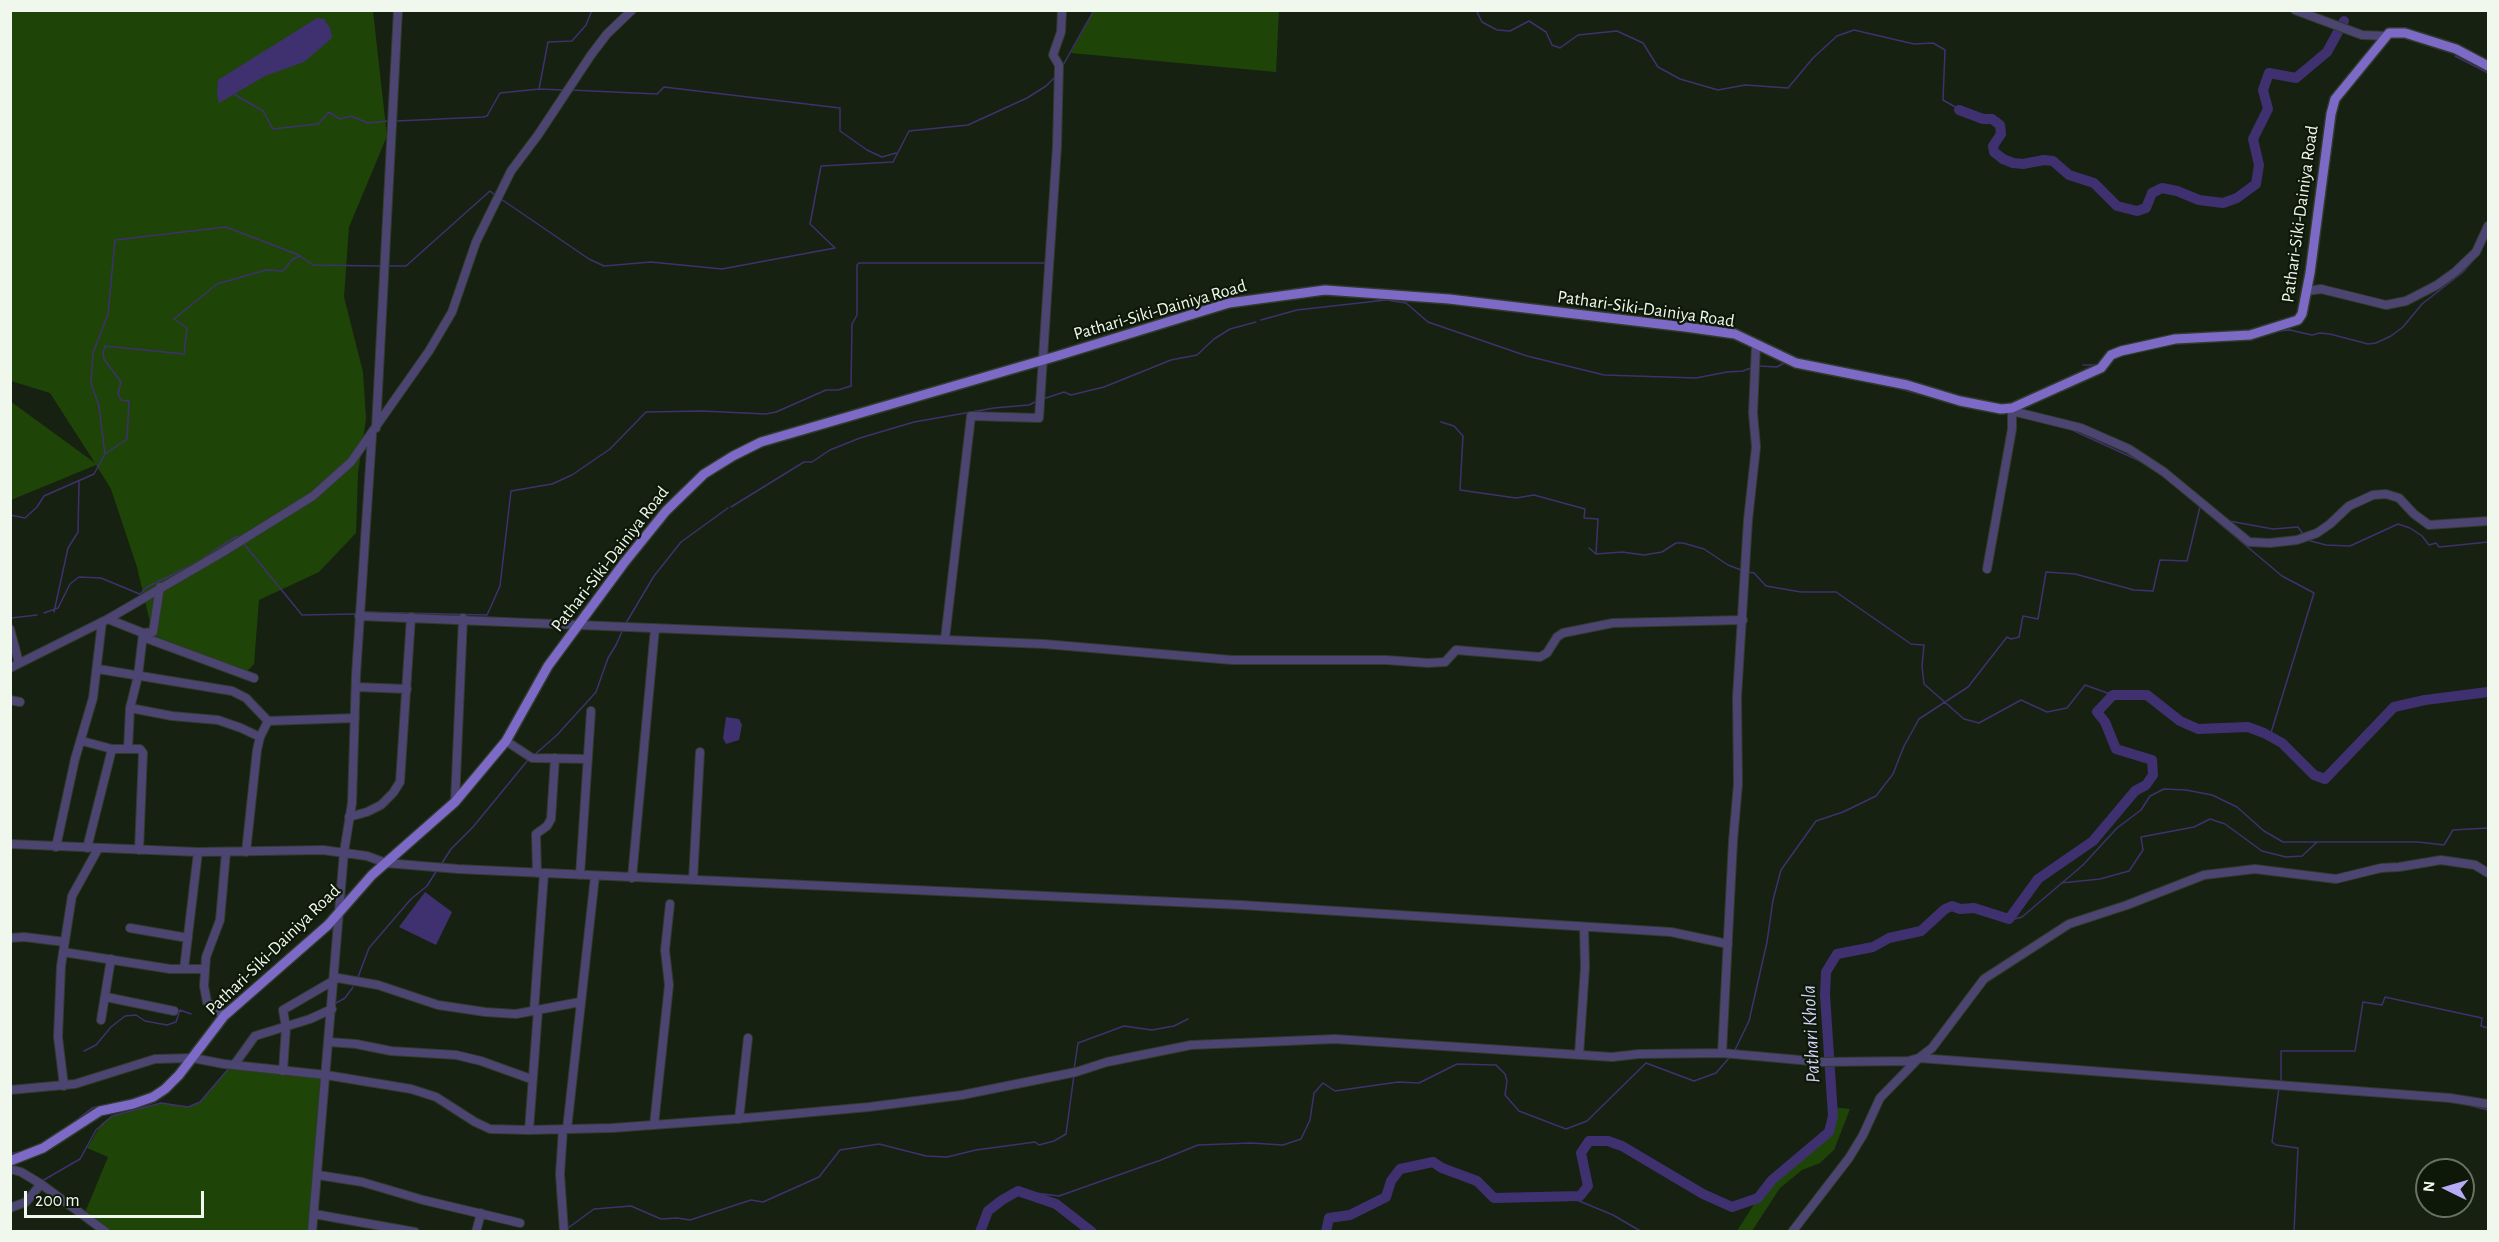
<!DOCTYPE html>
<style>
body{margin:0}
#map{position:relative;width:2499px;height:1242px;overflow:hidden;background:#162112;font-family:"Alegreya Sans",sans-serif}
canvas{display:block}
.frame{position:absolute;inset:0;border:12px solid #f0f8ed;pointer-events:none}
.north{position:absolute;left:2415px;top:1158px;width:60px;height:60px;box-sizing:border-box;background:#0d1809;border:2px solid #687264;border-radius:50%;rotate:275deg;font-size:16px;font-weight:700;line-height:24px;text-align:center;color:#f0f8ed}
.north::after{content:'';display:block;margin:auto;width:21px;height:27px;background:#b7abf8;clip-path:polygon(50% 0,100% 100%,50% 72%,0 100%)}
.scale{position:absolute;left:24px;top:1191px;width:180px;height:27px;box-sizing:border-box;border:3px solid #f0f8ed;border-top:0;padding-left:8px;font-size:18px;line-height:21px;white-space:nowrap;color:#f0f8ed;-webkit-text-stroke:4px #0d1809;paint-order:stroke}
</style>
<div id="map">
<canvas width="2499" height="1242"></canvas>
<div class="frame"></div>
<div class="north">N</div>
<div class="scale">200 m</div>
</div>
<script>
const ctx = document.querySelector('canvas').getContext('2d');
ctx.lineJoin = 'round';
function fill(path, color) {
  ctx.fillStyle = color;
  ctx.fill(path, 'evenodd');
}
function shape(rows) {
  const path = new Path2D();
  for (const r of rows) {
    path.moveTo(r[0], r[1]);
    for (let i = 2; i < r.length; i += 2) path.lineTo(r[i], r[i + 1]);
  }
  return path;
}
function trace(path, color, width, dash) {
  ctx.strokeStyle = color;
  ctx.lineWidth = width;
  ctx.lineCap = dash ? 'butt' : 'round';
  ctx.setLineDash(dash || []);
  ctx.stroke(path);
}
function write(font, color, halo, rows, align = 'center') {
  ctx.font = font + ' "Alegreya Sans",sans-serif';
  ctx.lineWidth = 4.5;
  ctx.setLineDash([]);
  ctx.textBaseline = 'middle';
  ctx.strokeStyle = halo;
  ctx.fillStyle = color;
  for (const [text, x, y, turn = 0] of rows) {
    ctx.save();
    ctx.translate(x, y);
    ctx.rotate((+turn || 0) * Math.PI / 180);
    ctx.textAlign = isNaN(turn) ? turn : align;
    if (halo) ctx.strokeText(text, 0, 0);
    ctx.fillText(text, 0, 0);
    ctx.restore();
  }
}
fill(shape([
 [1094,10,1279,11,1276,72,1071,53],
 [11,11,373,11,387,136,349,227,344,297,363,372,366,419,358,473,356,533,319,572,259,600,254,664,244,674,153,635,137,567,111,489,96,465,11,500,10,401,95,463,50,393,11,381],
 [230,1067,326,1075,312,1231,106,1231,84,1215,108,1157,87,1148,102,1123,112,1116,161,1103,188,1107,200,1102],
 [1832,1107,1850,1109,1834,1150,1820,1163,1802,1170,1780,1188,1752,1231,1737,1231,1758,1198,1772,1180,1829,1132,1833,1116]
]), '#1e4507');
fill(shape([
 [317,18,324,19,330,28,332,38,304,62,265,76,219,103,217,94,218,80],
 [726,717,739,719,742,725,739,740,726,744,723,738],
 [425,892,452,912,436,945,399,927]
]), '#3f316f');
trace(shape([
 [1476,10,1482,22,1497,30,1510,31,1529,21,1546,32,1552,45,1560,48,1578,35,1617,31,1643,43,1658,67,1680,79,1718,90,1745,85,1788,88,1813,58,1837,36,1854,30,1914,44,1933,43,1945,50,1943,100,1957,108],
 [2455,56,2488,73],
 [1062,67,1094,10],
 [539,89,563,90],
 [570,90,657,94,664,87,840,108,840,131,867,150,882,157,896,153],
 [234,94,263,111,273,129,318,124,329,112,340,119,351,116,368,123,388,121],
 [397,121,483,117,487,116,500,93,539,89,548,42,572,41,586,25,592,10],
 [501,199,589,259,604,266,651,262,722,269,835,248,810,224,821,166,893,162,909,131,968,125,1027,98,1046,86,1055,77],
 [388,266,406,266,490,191,495,195],
 [1261,320,1297,310,1386,300,1406,303,1428,322,1527,356,1604,375,1696,378,1727,372,1743,371,1751,368],
 [2279,331,2290,330,2312,335,2320,333,2330,334,2368,344,2376,343,2391,336,2403,327,2422,304,2463,272,2477,256],
 [2114,359,2127,354],
 [2083,365,2098,365],
 [1759,366,1777,367,1786,362],
 [1893,387,1952,403],
 [1043,399,1064,392,1071,395,1104,387,1171,360,1197,355,1214,339,1230,329,1256,322],
 [1441,422,1454,426,1463,436,1460,490,1516,498,1534,495,1585,509,1584,518,1598,519,1596,554],
 [2070,429,2142,462],
 [105,454,127,439,129,401,121,400,118,394,121,382,104,359,103,353,105,346,184,354,187,328,174,319,217,284,266,270,283,271,293,259,300,256,313,265,380,266],
 [2156,471,2169,481],
 [2189,497,2199,506],
 [731,507,804,462,812,462,830,450,860,438,914,422,994,408,1029,405,1037,401],
 [2206,512,2282,576,2314,593,2270,736],
 [10,515,25,518,37,507,44,496,94,474,105,454,99,406,91,383,93,353,108,314,115,240,226,227,299,255],
 [2229,521,2273,529,2298,527,2303,534],
 [2307,540,2326,545,2350,546,2398,524,2410,528,2422,536,2429,545,2436,543,2439,547,2488,542],
 [244,544,302,615,355,614],
 [1589,548,1596,554,1622,552,1644,555,1662,552,1676,543,1683,543,1704,549,1728,565,1741,570],
 [1748,572,1754,573,1766,586,1801,592,1836,592,1911,644,1924,645,1922,666,1924,684,1964,719,1979,723,2021,700,2047,712,2067,708,2085,685,2113,695],
 [140,594,147,587,196,563,237,536,239,538],
 [54,612,68,548,78,532,79,482],
 [363,612,487,615,500,586,511,491,552,484,572,475,610,449,646,412,702,411,766,414,776,412,826,390,838,390,851,386,852,324,857,315,857,265,859,263,1047,263],
 [44,613,58,608,70,584,79,577,101,578,142,595],
 [11,618,37,615],
 [626,623,654,576,681,542,728,508],
 [533,756,557,735,596,692,608,658,616,645,623,629],
 [442,863,451,849,473,827,528,760],
 [2061,883,2100,879,2129,871,2143,850,2141,837,2194,827,2210,819,2225,824,2262,851,2286,857,2302,856,2316,843],
 [2011,920,2022,917,2083,865,2117,828,2141,810,2150,796,2164,789,2186,790,2212,795,2237,807,2264,831,2283,842,2418,842,2444,845,2453,830,2488,828],
 [358,977,369,948,411,899,427,886,437,870],
 [336,1003,345,998,353,987],
 [84,1051,96,1045,111,1027,125,1016,136,1015,145,1021,167,1025,176,1022,180,1010,191,1014],
 [1734,1052,1749,1021,1767,942,1773,900,1781,870,1816,821,1843,812,1876,796,1893,774,1904,746,1919,719,1968,687,2007,637,2011,639,2019,637,2023,616,2038,619,2046,572,2075,574,2134,590,2153,591,2160,560,2187,561,2200,507],
 [237,1055,252,1033,265,1029],
 [1074,1070,1078,1043,1124,1026,1152,1030,1174,1026,1188,1019],
 [2281,1083,2281,1051,2355,1051,2363,1002,2382,1005,2385,997,2482,1018,2481,1026,2488,1028],
 [2279,1087,2272,1142,2276,1145,2298,1148,2294,1232],
 [2290,1090,2414,1099],
 [2463,1104,2488,1110],
 [70,1125,92,1108,136,1098],
 [10,1154,24,1151],
 [42,1181,80,1159,96,1130,112,1116,161,1103,188,1107,200,1102,229,1068],
 [1018,1191,1059,1196,1161,1160,1198,1145,1251,1143,1283,1145,1301,1139,1310,1120,1314,1093,1323,1083,1335,1091,1398,1082,1419,1083,1457,1064,1496,1065,1505,1074,1507,1081,1505,1095,1519,1111,1566,1129,1587,1121,1646,1063,1694,1081,1716,1073,1729,1058],
 [1572,1198,1613,1215,1642,1232],
 [568,1228,594,1209,631,1206,661,1219,677,1218,690,1220,751,1200,763,1202,819,1177,840,1150,879,1144,926,1156,947,1157,976,1150,1035,1142,1039,1145,1054,1141,1066,1134,1074,1075]
]), '#3f316f', 1.5);
trace(shape([
 [1959,110,1983,119,1992,119,2000,125,2001,134,1993,146,1994,152,2003,159,2013,163,2023,164,2044,160,2053,161,2069,175,2094,183,2117,206,2137,211,2146,208,2152,193,2162,188,2177,191,2199,200,2223,203,2237,198,2256,184,2259,165,2253,139,2268,109,2263,90,2269,73,2296,78,2327,52,2344,21],
 [980,1232,988,1211,1002,1200,1018,1191,1056,1204,1092,1232],
 [1326,1232,1329,1218,1350,1215,1386,1197,1391,1181,1400,1169,1433,1162,1442,1168,1477,1181,1494,1198,1580,1196,1588,1186,1581,1153,1589,1141,1608,1141,1622,1146,1703,1194,1732,1207,1758,1198,1772,1180,1829,1132,1833,1116,1825,995,1826,972,1837,954,1873,947,1889,938,1921,931,1945,909,1952,906,1960,909,1974,908,2009,919,2038,879,2093,841,2135,791,2146,785,2153,775,2152,760,2116,749,2105,722,2097,712,2113,695,2147,695,2180,721,2198,729,2248,727,2264,733,2282,743,2314,775,2325,779,2394,707,2425,700,2488,692]
]), '#3f316f', 10);
const minor = shape([
 [2295,10,2362,35,2386,36],
 [2307,291,2321,289,2386,305,2406,301,2437,285,2455,272,2476,252,2488,226],
 [376,428,398,10],
 [1987,569,2012,429,2012,408,2016,412,2081,428,2129,449,2164,472,2249,542,2270,543,2297,540,2317,533,2330,524,2349,506,2373,495,2386,494,2399,498,2414,514,2429,525,2488,521],
 [359,616,1044,644,1232,660,1386,660,1428,663,1445,662,1456,650,1540,657,1547,653,1557,637,1563,633,1613,623,1743,620],
 [108,619,143,633,153,632,160,587],
 [10,629,19,663],
 [143,637,254,678],
 [945,639,971,416,1039,418,1057,146,1059,65,1053,55,1061,32,1062,10],
 [10,668,108,619,223,552,313,496,351,462,429,351,452,312,476,242,511,171,538,135,591,55,607,34,632,10],
 [98,669,232,691,246,698,268,721,260,737,257,750,246,852],
 [356,687,407,689],
 [10,700,20,702],
 [130,708,172,716,218,720,241,728,260,737],
 [268,721,355,718],
 [82,741,112,749],
 [506,741,532,758,588,759],
 [128,749,130,708,138,676,143,634],
 [455,802,463,618],
 [349,817,367,812,381,805,393,793,400,782,411,617],
 [10,844,198,852,323,850,367,856,386,863,458,869,1241,905,1671,932,1728,944],
 [56,847,75,759,93,698,102,622],
 [87,848,112,749,140,749,143,753,139,850],
 [537,873,536,834,547,826,551,819,555,758],
 [580,875,591,711],
 [632,878,655,628],
 [693,880,700,752],
 [130,928,188,938],
 [10,938,24,937,65,942],
 [63,952,170,969,205,969],
 [184,969,198,852],
 [106,997,174,1011],
 [534,1011,544,873],
 [224,1016,207,1002,204,986,206,957,220,920,226,852],
 [101,1020,111,959],
 [329,1042,356,1044,391,1051,456,1055,481,1061,531,1079],
 [1722,1053,1733,841,1738,784,1737,697,1748,520,1756,447,1753,413,1756,345],
 [1579,1055,1585,967,1584,927],
 [234,1065,255,1036,310,1019,332,1009],
 [283,1071,286,1027,283,1010,338,978,378,985,438,1005,485,1012,516,1014,580,1002],
 [64,1086,58,1037,61,966,72,896,98,849],
 [10,1090,75,1084,155,1059,193,1058,224,1064,326,1075,411,1089,436,1097,475,1122,490,1129,529,1130,612,1128,735,1119,869,1107,962,1095,1076,1072,1107,1062,1191,1045,1335,1039,1612,1057,1639,1054,1722,1053,1822,1062,1908,1061,1919,1058,1932,1048,1984,979,2069,924,2127,905,2204,875,2255,869,2336,879,2381,868,2399,867,2441,860,2475,865,2488,873],
 [739,1119,748,1038],
 [654,1125,669,985,665,950,670,904],
 [563,1129,560,1174,564,1232],
 [567,1129,595,876],
 [529,1130,538,1010],
 [10,1169,21,1172,41,1184,106,1232],
 [318,1175,362,1182,423,1200,520,1223],
 [10,1208,26,1202,41,1184],
 [314,1214,415,1232],
 [312,1232,344,852,352,803,356,675,372,435],
 [476,1232,481,1213],
 [1792,1232,1849,1158,1863,1135,1880,1098,1919,1058,2450,1098,2488,1104]
]);
const major = shape([
 [10,1161,43,1148,100,1111,133,1104,153,1097,165,1089,179,1075,224,1016,328,925,372,875,455,802,506,741,548,666,624,563,666,511,704,474,733,456,761,442,1057,356,1229,303,1325,290,1449,299,1685,327,1735,334,1796,363,1907,385,1960,401,2001,409,2012,408,2101,368,2111,355,2121,351,2175,339,2250,335,2298,320,2302,314,2310,273,2331,114,2335,99,2389,33,2405,33,2456,49,2488,66]
]);
trace(minor, '#303b2c', 10);
trace(major, '#303b2c', 12);
trace(minor, '#4d4571', 8);
trace(major, '#7c6ac6', 9);
write('18px', '#f0f8ed', '#0d1809', [
 ["Pathari-Siki-Dainiya Road",2300,214,-82],
 ["Pathari-Siki-Dainiya Road",1646,309,8],
 ["Pathari-Siki-Dainiya Road",1160,310,-16],
 ["Pathari-Siki-Dainiya Road",610,559,-52],
 ["Pathari-Siki-Dainiya Road",273,950,-44]
]);
write('italic 20px', '#d5d1f8', '#0d1809', [
 ["Pathari Khola",1811,1034,-93]
]);
</script>
